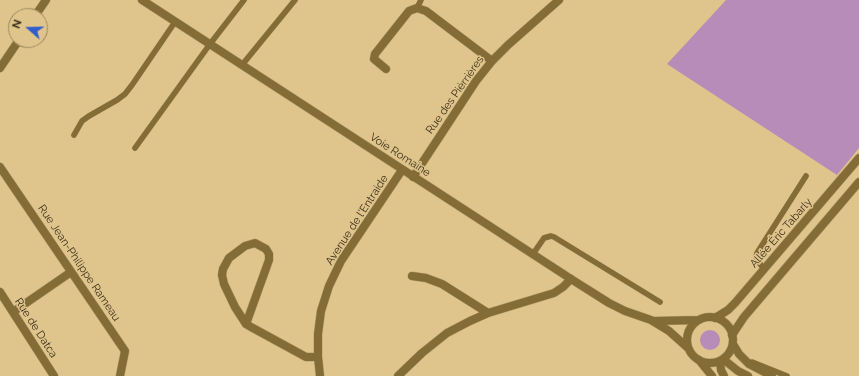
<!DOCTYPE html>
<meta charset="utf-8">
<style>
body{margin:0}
#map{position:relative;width:859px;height:376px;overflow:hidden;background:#dfc48c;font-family:Raleway,sans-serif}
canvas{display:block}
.north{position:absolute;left:8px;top:8px;width:40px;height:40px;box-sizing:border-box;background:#dfc48c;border:1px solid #9d885d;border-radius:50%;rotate:290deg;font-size:11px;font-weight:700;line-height:16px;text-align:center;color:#392e17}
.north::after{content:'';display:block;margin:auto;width:14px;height:18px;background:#335ccc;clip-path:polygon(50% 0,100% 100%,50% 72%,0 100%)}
</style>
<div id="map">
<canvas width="859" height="376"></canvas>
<div class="north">N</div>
</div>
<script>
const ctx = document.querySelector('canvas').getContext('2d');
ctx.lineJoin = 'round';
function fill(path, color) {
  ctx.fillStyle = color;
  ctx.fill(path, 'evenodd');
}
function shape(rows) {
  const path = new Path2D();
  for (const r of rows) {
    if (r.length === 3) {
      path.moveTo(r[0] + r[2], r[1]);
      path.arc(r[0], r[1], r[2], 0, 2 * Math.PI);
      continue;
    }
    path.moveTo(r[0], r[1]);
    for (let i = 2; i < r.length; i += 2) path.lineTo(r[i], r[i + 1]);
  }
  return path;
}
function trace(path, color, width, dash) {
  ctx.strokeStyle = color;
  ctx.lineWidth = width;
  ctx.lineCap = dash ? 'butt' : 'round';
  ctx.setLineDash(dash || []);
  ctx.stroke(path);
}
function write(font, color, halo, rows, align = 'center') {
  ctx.font = font + ' Raleway,sans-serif';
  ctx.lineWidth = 3;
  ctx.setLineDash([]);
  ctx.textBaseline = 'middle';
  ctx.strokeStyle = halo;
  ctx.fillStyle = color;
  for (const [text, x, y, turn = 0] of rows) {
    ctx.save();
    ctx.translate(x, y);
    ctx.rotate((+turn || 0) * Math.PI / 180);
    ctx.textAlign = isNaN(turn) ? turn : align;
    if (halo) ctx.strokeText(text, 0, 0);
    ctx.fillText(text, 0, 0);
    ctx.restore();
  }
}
fill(shape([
 [726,0,859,0,859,148,837,175,667,64],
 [710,340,10]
]), '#b78cb9');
const service = shape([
 [417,8,421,0],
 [242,65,295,0],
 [74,135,82,121,89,116,117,100,125,94,132,85,175,22],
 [135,148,210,44,244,0],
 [533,254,544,238,551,236,554,237,660,302],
 [764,269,757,260,756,257,757,253,806,176],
 [752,362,787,376]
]);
const minor = shape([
 [35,16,46,0],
 [0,68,19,40],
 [386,69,374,59,375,54,409,11,417,8,426,11,492,61],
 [0,167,125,351,120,376],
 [413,177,476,81,492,61,508,45,559,0],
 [412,276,426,278,442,284,488,313],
 [0,292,54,376],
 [13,312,71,272],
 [715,318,728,310,735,303,859,158],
 [246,324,269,260,269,254,266,249,255,243,245,246,229,258,223,269,222,275,224,284,235,307,246,324,251,327,306,357,318,357],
 [732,335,744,317,859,182],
 [699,360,712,376],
 [720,361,721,370,724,376],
 [320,376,318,357,318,334,321,311,329,286,341,261,402,170],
 [398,376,422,353,447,333,470,321,488,313,554,293,563,287,571,279]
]);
const tertiary = shape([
 [142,0,571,279,609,303,625,311,651,320,669,331,688,348],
 [710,340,23],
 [654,321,698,320],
 [733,344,739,354,749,364,772,376],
 [723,359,738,371,748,376]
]);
trace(service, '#baa372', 6);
trace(minor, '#baa372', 9);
trace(tertiary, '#baa372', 9);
trace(service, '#846c37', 5.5);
trace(minor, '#846c37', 8);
trace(tertiary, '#846c37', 8);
write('11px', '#392e17', '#dfc48c', [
 ["Rue des Piérrières",455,95,-55],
 ["Voie Romaine",400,155,33],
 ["Avenue de l'Entraide",357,220,-57],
 ["Allée Éric Tabarly",781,233,-49],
 ["Rue Jean-Philippe Rameau",79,263,56],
 ["Rue de Datca",36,328,57]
]);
</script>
